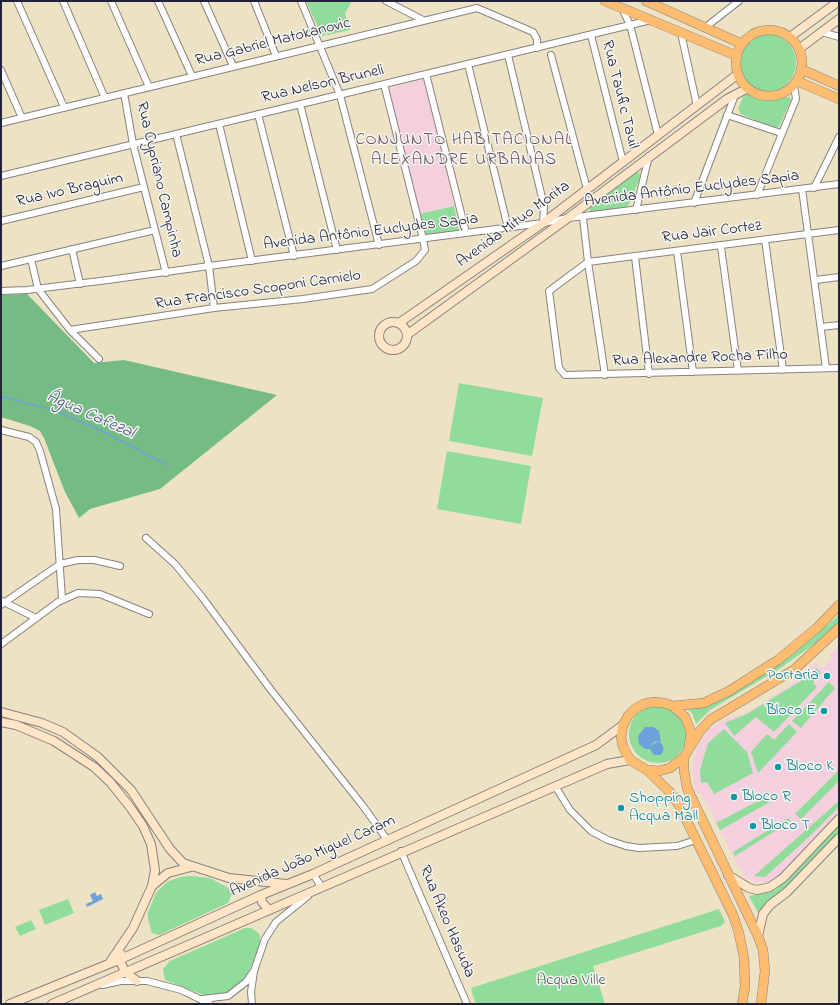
<!DOCTYPE html>
<meta charset="utf-8">
<style>
body{margin:0}
#map{position:relative;width:840px;height:1005px;overflow:hidden;background:#ede2c4;font-family:"Indie Flower",sans-serif}
canvas{display:block}
.frame{position:absolute;inset:0;border:2px solid #22223b;pointer-events:none}
</style>
<div id="map">
<canvas width="840" height="1005"></canvas>
<div class="frame"></div>
</div>
<script>
const ctx = document.querySelector('canvas').getContext('2d');
ctx.lineJoin = 'round';
function fill(path, color) {
  ctx.fillStyle = color;
  ctx.fill(path, 'evenodd');
}
function shape(rows) {
  const path = new Path2D();
  for (const r of rows) {
    if (r.length === 3) {
      path.moveTo(r[0] + r[2], r[1]);
      path.arc(r[0], r[1], r[2], 0, 2 * Math.PI);
      continue;
    }
    path.moveTo(r[0], r[1]);
    for (let i = 2; i < r.length; i += 2) path.lineTo(r[i], r[i + 1]);
  }
  return path;
}
function trace(path, color, width, dash) {
  ctx.strokeStyle = color;
  ctx.lineWidth = width;
  ctx.lineCap = dash ? 'butt' : 'round';
  ctx.setLineDash(dash || []);
  ctx.stroke(path);
}
function write(font, color, halo, rows, align = 'center') {
  ctx.font = font + ' "Indie Flower",sans-serif';
  ctx.lineWidth = 3;
  ctx.setLineDash([]);
  ctx.textBaseline = 'middle';
  ctx.strokeStyle = halo;
  ctx.fillStyle = color;
  for (const [text, x, y, turn = 0] of rows) {
    ctx.save();
    ctx.translate(x, y);
    ctx.rotate((+turn || 0) * Math.PI / 180);
    ctx.textAlign = isNaN(turn) ? turn : align;
    if (halo) ctx.strokeText(text, 0, 0);
    ctx.fillText(text, 0, 0);
    ctx.restore();
  }
}
fill(shape([
 [424,79,454,206,420,214,389,89],
 [839,646,839,814,772,882,757,882,746,879,734,858,701,793,698,794,695,789,692,766,696,750,704,735,711,728,727,718,742,715,765,702,807,673,805,671,816,663,823,668,831,659,830,654]
]), '#f4cfde');
fill(shape([
 [306,1,352,1,345,13,350,30,322,36],
 [767,63,29],
 [750,93,767,98,790,97,791,100,779,127,774,128,741,114,738,109,742,99,744,95],
 [635,172,638,172,641,176,627,208,590,212,589,207],
 [454,206,459,231,426,237,420,214],
 [459,383,543,398,532,456,449,441],
 [447,451,531,466,521,524,437,509],
 [839,615,839,622,820,640,779,669,710,710,696,724,692,713,687,709,774,666,792,655],
 [816,668,821,673,813,683,817,687,774,732,756,717,734,736,725,723,747,714,804,679],
 [829,682,835,688,801,728,792,721],
 [658,734,29],
 [789,724,797,732,758,773,751,752,767,734,774,740],
 [724,729,747,752,753,773,714,794,707,782,701,783,700,770,708,743],
 [839,770,839,781,801,819,795,814],
 [766,797,770,802,720,830,716,823],
 [839,801,839,807,810,836,765,877,754,876],
 [788,818,791,821,735,856,733,852],
 [839,825,839,835,782,894,758,913,749,896,774,891,790,878],
 [190,876,210,878,230,889,232,894,228,903,159,935,152,933,148,920,148,912,156,893,167,882,180,877],
 [68,899,74,913,45,925,39,910],
 [719,909,725,922,721,926,593,966,605,1004,476,1004,473,996,471,988],
 [31,920,36,929,20,936,15,927],
 [245,928,251,928,256,931,260,935,260,944,246,979,229,993,206,996,165,980,163,969,170,961]
]), '#90dd9b');
fill(shape([
 [27,294,94,363,124,360,277,395,160,489,90,509,79,518,65,492,44,438,40,431,30,426,1,417,1,295]
]), '#74bc83');
fill(shape([
 [645,727,653,727,659,731,661,742,655,741,650,746,657,742,661,743,664,749,661,755,654,755,650,749,645,749,639,744,638,736],
 [95,892,97,896,101,894,103,899,87,907,86,904,93,901,90,895]
]), '#6ca2d9');
trace(shape([
 [1,396,56,411,104,432,167,465]
]), '#6ca2d9', 1.5);
const street = shape([
 [17,1,64,107],
 [63,1,105,98],
 [111,1,149,87],
 [158,1,192,76],
 [204,1,233,66],
 [254,1,276,56],
 [301,1,340,95,379,245],
 [386,1,423,20],
 [622,8,630,25,658,135],
 [707,26,739,1],
 [822,32,839,37],
 [681,33,697,106],
 [591,35,623,162],
 [508,55,544,206,543,223],
 [551,55,587,189],
 [468,64,508,228],
 [1,70,22,118],
 [426,74,466,233],
 [124,93,133,144,166,273],
 [300,104,337,250],
 [258,114,294,256],
 [727,115,781,133],
 [1,123,477,8,533,32,537,39,537,48],
 [219,124,252,261],
 [176,134,209,266,214,308],
 [1,176,651,20],
 [814,188,839,137],
 [802,189,826,368],
 [757,195,796,99,794,85],
 [694,203,735,95],
 [636,210,649,156],
 [583,218,588,262,605,375],
 [1,221,144,187],
 [839,230,588,262,549,291,559,368,565,375,839,368],
 [765,240,783,370],
 [721,247,738,371],
 [72,249,80,284],
 [677,251,693,372],
 [635,257,649,374],
 [31,259,38,289,70,330,99,359],
 [1,266,155,230],
 [816,280,839,277],
 [1,291,27,290,108,280,209,266,543,223,568,218,839,184],
 [821,327,839,325],
 [70,330,214,308,303,299,372,289,416,261,425,250,423,239,384,84],
 [1,430,29,437,36,442,40,451,56,509,62,599],
 [146,538,175,564,202,597,271,690,363,806,388,841],
 [2,601,36,618],
 [1,605,60,564,78,560,94,560,120,566],
 [1,644,58,602,78,593,100,594,149,614],
 [555,786,570,810,591,831,608,840,626,846,639,848,677,846,696,840],
 [401,851,467,1004],
 [313,874,319,883,319,888,315,890],
 [102,985,121,981,147,981,181,990,210,1004],
 [202,999,228,996,246,982,253,972],
 [252,1004,251,992,254,971,265,939,276,922,308,896]
]);
const secondary = shape([
 [790,37,839,1],
 [799,49,839,19],
 [393,336,14],
 [399,323,543,223,738,74],
 [408,334,568,218,727,99,748,88],
 [1,712,42,723,63,732,98,757,131,790,170,849,183,863,229,878,286,884],
 [1,722,16,725,54,741,94,767,110,782,130,807,143,826,151,844,155,870,152,886,133,928,110,962],
 [728,875,749,888,757,890,770,887,783,878,839,819],
 [152,886,168,873,191,867],
 [261,895,262,902,268,909],
 [758,936,763,914,770,905,787,892,839,838],
 [121,954,121,963,125,972,137,981],
 [10,1004,121,959,261,895,313,874,596,745,623,725],
 [52,1004,607,764,630,760]
]);
const primary = shape([
 [605,1,737,56],
 [646,1,742,44],
 [769,63,33],
 [801,69,839,86],
 [797,81,839,99],
 [673,706,704,703,729,691,778,660,818,627,839,605],
 [689,747,691,732,685,717,673,706,664,703,654,702,644,704,635,709,628,716,623,725,621,737,623,747,630,760,647,770,659,771,670,768,684,757,700,731,710,720,795,669,839,628],
 [684,757,684,770,687,788,758,936,763,950,765,971,761,1004],
 [647,770,670,792,679,805,733,915,739,933,744,958,745,987,742,1004]
]);
trace(street, '#888280', 8);
trace(secondary, '#888280', 10);
trace(primary, '#888280', 10);
trace(street, '#fff', 6);
trace(secondary, '#ffe4c6', 8);
trace(primary, '#febc70', 9);
for (const [x, y, r, color] of [
 [827,676,4,"#0f9aa8"],
 [824,711,4,"#0f9aa8"],
 [778,767,4,"#0f9aa8"],
 [734,797,4,"#0f9aa8"],
 [621,808,4,"#0f9aa8"],
 [753,826,4,"#0f9aa8"]
]) {
  const dot = new Path2D();
  dot.arc(x, y, r, 0, 2 * Math.PI);
  ctx.fillStyle = color;
  ctx.fill(dot);
  trace(dot, '#f6f6f2', 1.5);
}
write('16px', '#22223b', '#f6f6f2', [
 ["Rua Gabriel Matokanovic",273,43,-14],
 ["Rua Nelson Bruneli",323,85,-13],
 ["Rua Taufic Tauil",619,95,76],
 ["Rua Cypriano Campinha",158,180,77],
 ["Avenida Antônio Euclydes Sapia",692,190,-7],
 ["Rua Ivo Braguim",70,191,-13],
 ["Avenida Mituo Morita",514,225,-36],
 ["Avenida Antônio Euclydes Sapia",371,233,-7],
 ["Rua Jair Cortez",712,233,-7],
 ["Rua Francisco Scoponi Carnielo",258,291,-8],
 ["Rua Alexandre Rocha Filho",700,359,-2],
 ["Avenida João Miguel Caram",313,857,-24],
 ["Rua Akeo Hasuda",446,922,67]
]);
write('16px', '#0d838f', '#f6f6f2', [
 ["Portaria",819,676,"right"],
 ["Bloco E",816,711,"right"],
 ["Bloco K",786,767],
 ["Bloco R",742,797],
 ["Shopping",629,799],
 ["Acqua Mall",629,817],
 ["Bloco T",761,826]
], 'left');
write('16px', '#435a58', '#f6f6f2', [
 ["Acqua Ville",571,981]
]);
ctx.letterSpacing = '1px';
write('17px', '#68505e', '#f6f6f2', [
 ["CONJUNTO HABITACIONAL",464,141],
 ["ALEXANDRE URBANAS",464,161]
]);
ctx.letterSpacing = '0px';
write('italic 17px', '#40557a', '#f6f6f2', [
 ["Água Cafezal",90,416,24]
]);
</script>
